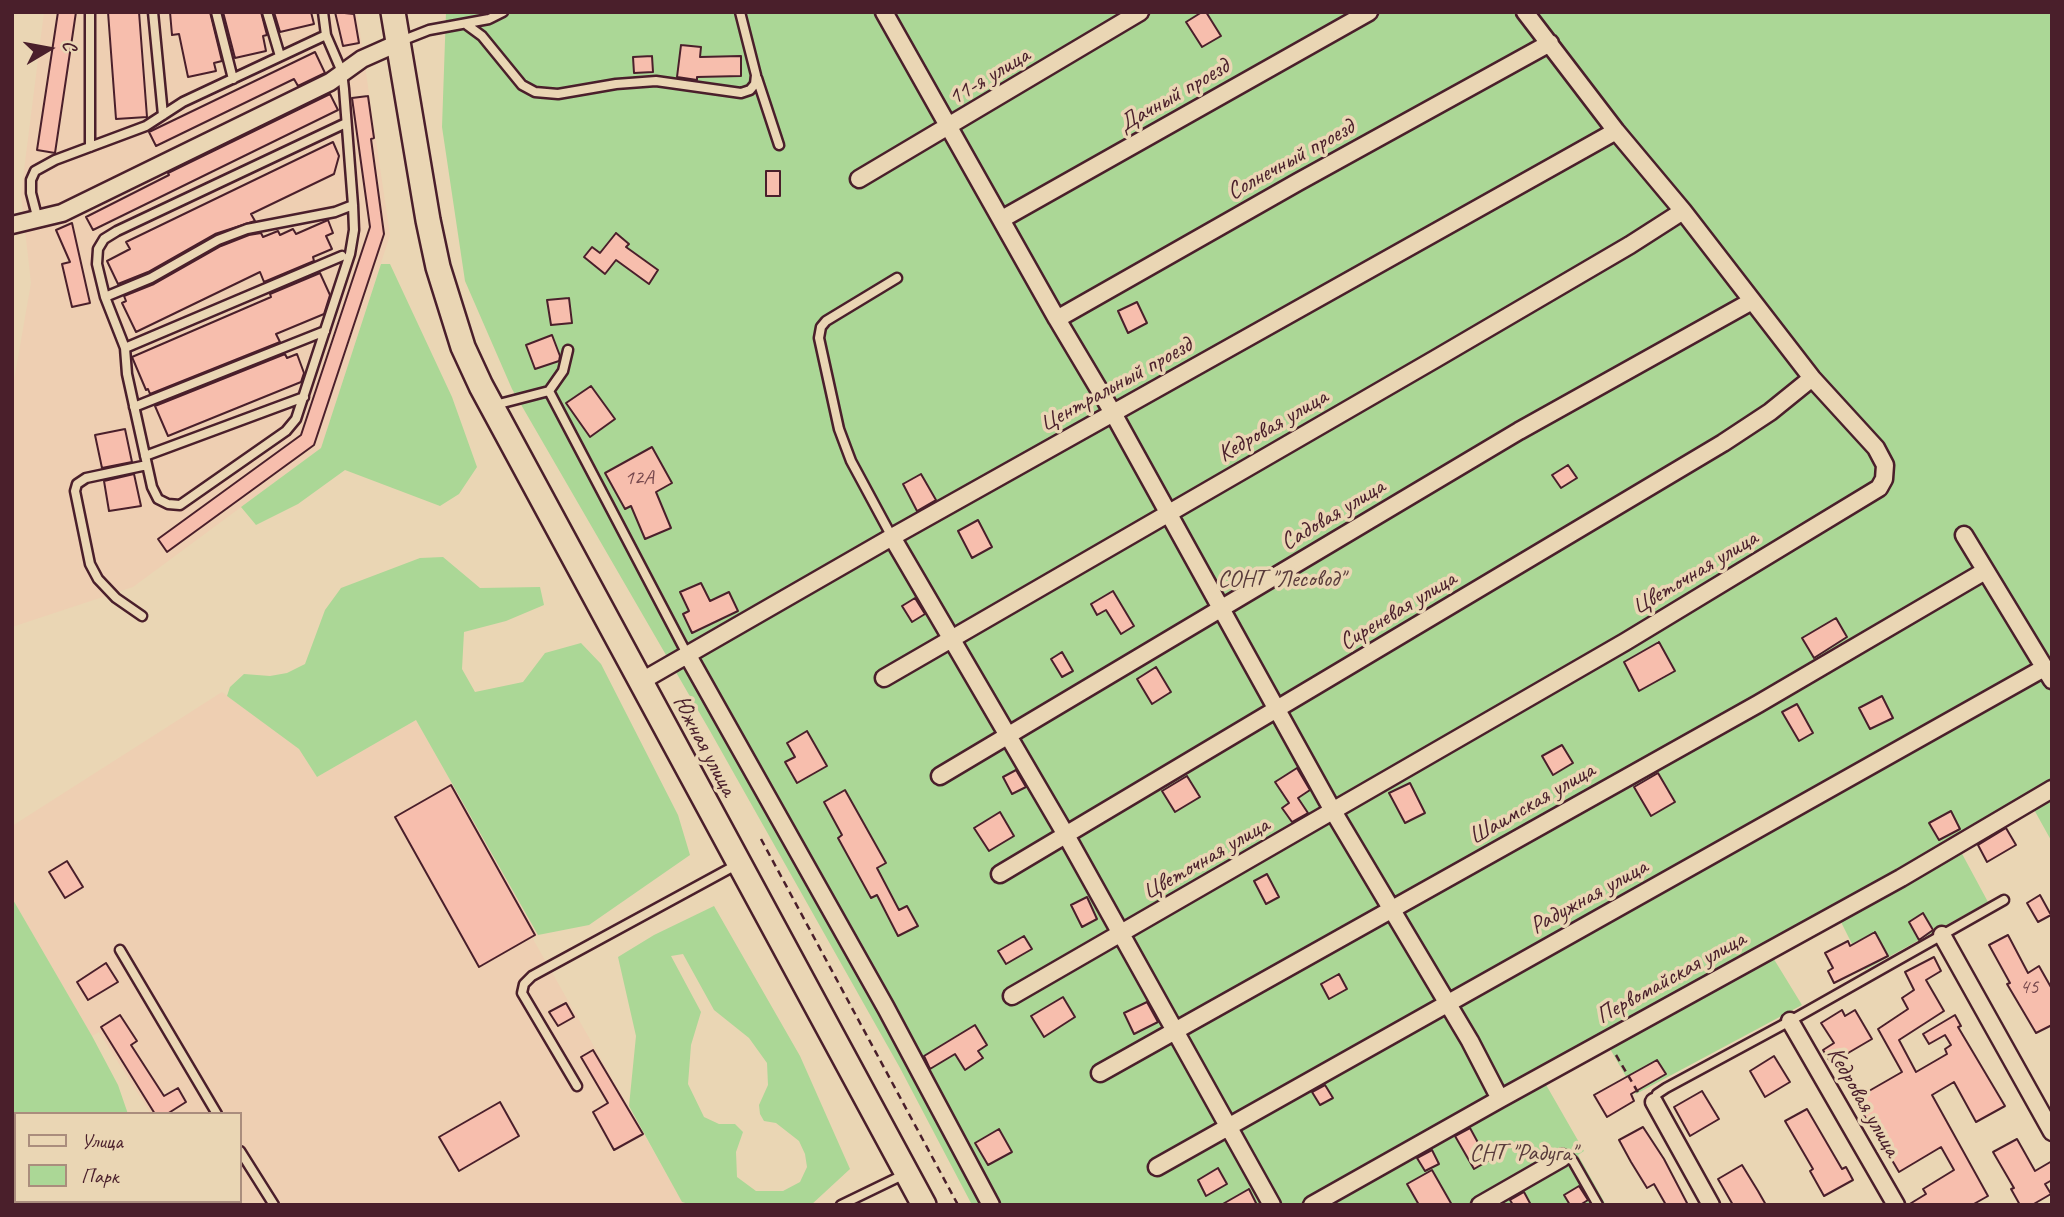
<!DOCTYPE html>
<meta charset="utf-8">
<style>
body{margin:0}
#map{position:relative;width:2064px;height:1217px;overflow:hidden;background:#ead6b4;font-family:Caveat,sans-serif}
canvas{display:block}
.frame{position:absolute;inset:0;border:14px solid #4a1f2b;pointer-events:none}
.legend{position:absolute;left:14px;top:1112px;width:228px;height:91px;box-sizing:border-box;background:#ead6b4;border:2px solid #aa8d7d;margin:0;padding:9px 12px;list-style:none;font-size:21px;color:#4a1f2b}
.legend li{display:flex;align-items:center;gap:14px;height:35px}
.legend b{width:35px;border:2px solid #aa8d7d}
.north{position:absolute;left:14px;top:14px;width:70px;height:70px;-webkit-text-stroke:5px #ead6b4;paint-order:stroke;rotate:80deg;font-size:19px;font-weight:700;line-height:28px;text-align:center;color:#4a1f2b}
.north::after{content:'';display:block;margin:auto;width:24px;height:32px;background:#4a1f2b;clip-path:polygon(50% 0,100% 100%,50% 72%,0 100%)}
</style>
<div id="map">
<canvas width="2064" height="1217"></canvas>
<div class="frame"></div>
<ul class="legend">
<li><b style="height:9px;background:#ead6b4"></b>Улица</li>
<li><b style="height:19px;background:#abd796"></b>Парк</li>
</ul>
<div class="north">С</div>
</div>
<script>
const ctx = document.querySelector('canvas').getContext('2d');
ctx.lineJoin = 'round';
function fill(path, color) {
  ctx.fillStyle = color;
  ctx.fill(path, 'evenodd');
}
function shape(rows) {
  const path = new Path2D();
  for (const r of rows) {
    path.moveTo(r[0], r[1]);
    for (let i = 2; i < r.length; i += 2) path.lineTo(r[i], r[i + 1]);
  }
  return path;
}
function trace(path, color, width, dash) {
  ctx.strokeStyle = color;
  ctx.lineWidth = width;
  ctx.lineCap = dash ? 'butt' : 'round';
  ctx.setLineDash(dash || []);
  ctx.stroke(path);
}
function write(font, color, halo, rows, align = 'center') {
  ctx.font = font + ' Caveat,sans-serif';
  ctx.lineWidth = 7;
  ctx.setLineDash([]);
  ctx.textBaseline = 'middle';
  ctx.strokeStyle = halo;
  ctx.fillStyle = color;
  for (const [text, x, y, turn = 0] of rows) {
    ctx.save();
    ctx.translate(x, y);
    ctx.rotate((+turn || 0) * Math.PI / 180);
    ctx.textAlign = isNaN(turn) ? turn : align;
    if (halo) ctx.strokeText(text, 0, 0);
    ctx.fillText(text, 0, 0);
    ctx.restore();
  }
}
fill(shape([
 [44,12,357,12,390,235,321,448,133,587,12,627,12,392,31,283,21,194],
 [222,692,299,749,317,777,416,720,538,935,533,939,684,1205,208,1205,206,1201,240,1201,240,1114,151,1114,99,1032,92,1036,12,898,12,826]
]), '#eecfb2');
fill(shape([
 [446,12,2052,12,2052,842,2032,806,1960,850,1988,902,1865,970,1840,920,1772,956,1802,1005,1636,1094,1609,1047,1545,1083,1584,1151,1578,1155,1606,1205,972,1205,900,1068,710,731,512,389,465,281,442,127],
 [381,264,390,264,452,397,477,467,459,494,440,506,345,470,298,504,256,525,241,507,321,448],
 [443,557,480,588,540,587,544,605,506,621,464,632,462,669,475,692,523,682,545,653,581,643,601,664,678,815,690,855,589,925,538,935,416,720,317,777,299,749,227,696,230,687,244,674,270,676,287,673,305,664,325,610,341,588,420,558],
 [12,898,92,1036,118,1085,128,1114,16,1114,16,1201,180,1201,183,1205,12,1205],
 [714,906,800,1056,850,1169,811,1205,692,1205,682,1202,629,1106,636,1036,618,957,654,935],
 [683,954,714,1010,749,1038,767,1063,768,1085,759,1105,760,1114,764,1121,776,1123,799,1141,805,1154,807,1167,800,1182,783,1191,756,1191,737,1177,736,1152,743,1132,735,1124,719,1124,704,1117,688,1084,691,1045,701,1012,671,956]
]), '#abd796');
const building = shape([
 [58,12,76,12,55,153,37,150,58,12],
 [108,12,139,12,147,117,116,119,108,12],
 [170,12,210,12,222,61,214,63,216,71,188,77,179,34,172,35,170,12],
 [223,12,261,12,267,35,263,36,266,51,235,58,223,12],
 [274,12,311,12,314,24,280,32,274,12],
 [335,12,354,14,359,43,343,46,335,12],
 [1202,12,1206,12,1221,36,1202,47,1186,22,1202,12],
 [681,45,701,47,700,57,741,56,741,76,697,77,697,80,677,77,681,45],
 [315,52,325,73,298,86,294,79,156,146,149,132,315,52],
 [652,56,653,72,634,73,633,57,652,56],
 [330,94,338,110,93,230,86,217,169,175,168,173,330,94],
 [368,96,374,138,371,139,384,234,314,445,167,552,158,539,301,435,370,227,352,98,368,96],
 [333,142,339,156,334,174,251,214,255,221,215,234,148,272,118,284,107,261,130,249,126,242,333,142],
 [766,171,780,171,780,196,766,196,766,171],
 [328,220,333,233,326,236,332,249,313,257,314,261,264,282,260,272,136,332,122,303,126,301,124,296,154,284,221,246,249,235,261,233,263,237,278,231,280,235,293,229,296,234,328,220],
 [72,223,90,303,72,307,62,264,70,262,56,230,72,223],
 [616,233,629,244,626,247,658,270,649,284,616,260,605,274,584,257,592,247,600,253,616,233],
 [320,273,330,295,324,314,276,334,280,342,150,394,148,389,146,390,132,357,271,297,270,294,320,273],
 [569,298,572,323,551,325,547,300,569,298],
 [1137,302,1147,323,1128,333,1118,311,1137,302],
 [552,335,560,356,559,361,535,369,526,345,552,335],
 [285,354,287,358,297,354,304,373,301,382,168,436,155,406,285,354],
 [591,386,615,419,590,437,566,403,591,386],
 [125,429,132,462,102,468,95,435,125,429],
 [652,447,672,483,656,492,671,528,645,539,631,506,625,509,605,473,652,447],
 [1568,465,1577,478,1561,488,1552,475,1568,465],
 [134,474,141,506,109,511,104,481,134,474],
 [921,474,936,500,917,511,903,484,921,474],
 [978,520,992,547,972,558,958,531,978,520],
 [701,583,710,601,729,592,738,611,692,633,683,614,689,611,680,592,701,583],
 [1113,591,1134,626,1121,634,1106,610,1097,615,1091,604,1113,591],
 [915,598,925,614,912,622,902,606,915,598],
 [1836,618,1847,637,1814,658,1802,638,1836,618],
 [1659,642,1675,671,1639,691,1624,662,1659,642],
 [1062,652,1073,671,1062,677,1051,659,1062,652],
 [1156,667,1171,692,1152,704,1137,679,1156,667],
 [1882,696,1893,718,1870,729,1859,708,1882,696],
 [1797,704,1813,733,1799,741,1782,712,1797,704],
 [807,731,827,766,797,783,785,762,795,757,787,743,807,731],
 [1562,745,1573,763,1553,775,1542,756,1562,745],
 [1297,768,1310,790,1298,798,1308,813,1292,822,1282,808,1289,803,1275,782,1297,768],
 [1016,770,1026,787,1012,794,1003,777,1016,770],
 [1658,773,1675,802,1651,816,1634,787,1658,773],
 [1187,776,1200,797,1175,812,1162,791,1187,776],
 [1410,783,1425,813,1405,823,1389,793,1410,783],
 [451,785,535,935,479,967,395,817,451,785],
 [845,790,886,863,877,868,899,910,907,906,918,926,898,936,877,895,871,898,838,838,842,835,824,802,845,790],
 [1951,811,1960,829,1939,840,1929,823,1951,811],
 [1000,812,1014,836,989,851,974,828,1000,812],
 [2006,828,2016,845,1987,862,1978,845,2006,828],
 [67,861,83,887,65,898,49,872,67,861],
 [1267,874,1279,897,1266,904,1254,881,1267,874],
 [2040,895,2051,915,2038,922,2027,903,2040,895],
 [1087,897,1097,919,1082,927,1071,905,1087,897],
 [1923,913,1933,930,1919,940,1909,922,1923,913],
 [1875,932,1888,956,1834,983,1828,971,1833,968,1825,953,1848,941,1850,946,1875,932],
 [2008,935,2028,973,2039,966,2052,989,2052,1025,2036,1033,2007,984,2010,983,1989,945,2008,935],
 [1024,936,1032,949,1006,964,998,951,1024,936],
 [1934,957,1941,971,1926,980,1944,1011,1899,1040,1916,1072,1947,1054,1945,1049,1951,1045,1945,1035,1929,1044,1923,1034,1955,1015,1961,1026,1958,1027,2005,1106,1976,1122,1954,1082,1932,1095,1988,1196,1972,1205,1908,1205,1926,1194,1923,1189,1954,1170,1941,1147,1899,1172,1889,1155,1887,1156,1855,1099,1902,1072,1878,1029,1908,1009,1902,998,1914,990,1905,972,1934,957],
 [106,963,118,982,88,1000,77,982,106,963],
 [1339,974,1347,989,1329,999,1321,984,1339,974],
 [1063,997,1075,1017,1044,1037,1031,1016,1063,997],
 [1147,1002,1158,1022,1134,1034,1124,1013,1147,1002],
 [566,1003,574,1017,558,1026,549,1012,566,1003],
 [1842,1010,1845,1016,1855,1010,1872,1039,1831,1063,1823,1050,1834,1043,1821,1023,1842,1010],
 [120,1015,137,1041,131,1045,164,1096,178,1088,186,1102,167,1114,155,1114,101,1027,120,1015],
 [975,1025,987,1045,978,1051,983,1058,965,1070,955,1054,930,1069,924,1056,975,1025],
 [593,1050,643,1134,614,1150,593,1112,608,1103,581,1057,593,1050],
 [1774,1056,1790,1082,1765,1097,1750,1071,1774,1056],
 [1657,1060,1666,1074,1631,1094,1634,1101,1607,1117,1594,1095,1657,1060],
 [1325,1085,1333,1098,1320,1105,1312,1092,1325,1085],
 [1702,1091,1719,1119,1690,1136,1674,1107,1702,1091],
 [500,1102,519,1136,459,1171,439,1137,500,1102],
 [1807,1109,1842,1169,1846,1167,1853,1180,1824,1196,1810,1171,1813,1169,1785,1121,1807,1109],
 [1643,1127,1664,1159,1688,1205,1666,1205,1654,1184,1647,1188,1631,1162,1619,1140,1643,1127],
 [1470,1128,1488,1161,1474,1169,1455,1136,1470,1128],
 [999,1129,1012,1152,988,1165,975,1143,999,1129],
 [2017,1139,2035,1171,2052,1161,2052,1180,2045,1184,2051,1194,2032,1205,2020,1205,2011,1189,2014,1188,1993,1152,2017,1139],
 [1432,1150,1439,1164,1425,1171,1417,1158,1432,1150],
 [1742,1165,1758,1191,1766,1205,1733,1205,1718,1179,1742,1165],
 [1218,1168,1227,1184,1206,1196,1198,1180,1218,1168],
 [1432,1170,1452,1205,1419,1205,1407,1184,1432,1170],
 [1579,1186,1588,1200,1580,1205,1570,1205,1564,1195,1579,1186],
 [1249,1189,1257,1205,1221,1205,1249,1189],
 [1524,1192,1531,1205,1513,1205,1510,1200,1524,1192]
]);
fill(building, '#f7bead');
trace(building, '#4a1f2b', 2);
const service = shape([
 [90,12,90,147],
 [153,12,163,115],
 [216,12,233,79],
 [267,12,280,56],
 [323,12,326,35],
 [467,25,482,36,522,85,535,92,558,94,616,84,656,81,741,93,750,90,755,84,756,75,740,12],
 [401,41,429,30,489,19,503,12],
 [757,78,779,145],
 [38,220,31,193,31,180,35,171,55,160,146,126,183,102,326,35,342,72,344,89,353,205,354,230,350,254,296,419,286,431,180,505,168,504,158,499,152,487,127,374,125,348,105,297,97,264,98,249,104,239,117,231,346,123],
 [105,297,151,278,218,240,247,229,335,212,353,205],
 [125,348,342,256],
 [568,350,563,371,549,391,687,654],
 [495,405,549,391],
 [134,407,325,331],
 [145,456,304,397],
 [892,537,851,461,839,429,819,338,821,327,826,321,897,278],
 [142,616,116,598,98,579,90,564,75,491,77,484,86,478,147,465],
 [120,950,217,1114],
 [577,1086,522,993,524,984,532,976,738,864],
 [1654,1102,1657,1094,1666,1088,1790,1021,2004,900],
 [240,1151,274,1205],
 [1562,1158,1569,1157,1573,1161,1598,1205],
 [841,1205,905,1174]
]);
const minor = shape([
 [884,12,1057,319,1113,413,1333,811,1470,1041,1500,1099],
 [859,179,1140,12],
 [1002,219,1369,12],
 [12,225,62,213,330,82,362,59,398,43],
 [1057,319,1298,182,1550,43],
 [1964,535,2052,680],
 [892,537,1066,835,1272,1205],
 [687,654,886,1008,991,1205],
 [884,678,1437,358,1630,245,1683,211],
 [640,682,892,537,1616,131],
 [940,776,1519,431,1752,301],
 [1000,874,1723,443,1770,412,1812,378],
 [1942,935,2052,1132],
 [1012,996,1625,642,1879,488,1884,479,1885,465,1876,448,1812,378,1683,211,1616,131,1525,12],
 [1790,1021,1896,1205],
 [1100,1073,1758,704,1985,571],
 [1654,1102,1711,1205],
 [1157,1167,2044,668],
 [1312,1205,1500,1099,1901,878,2052,789],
 [1480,1205,1562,1158]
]);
const secondary = shape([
 [393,12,428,220,438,267,463,347,481,386,924,1205]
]);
trace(service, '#4a1f2b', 13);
trace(minor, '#4a1f2b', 21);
trace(secondary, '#4a1f2b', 28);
trace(shape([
 [761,839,958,1205],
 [1616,1055,1639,1094]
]), '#4a1f2b', 2.5, [7, 5]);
trace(service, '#ead6b4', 8);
trace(minor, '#ead6b4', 16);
trace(secondary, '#ead6b4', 23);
write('21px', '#75474c', null, [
 ["12А",639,478],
 ["45",2029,987]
]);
write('24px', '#4a1f2b', '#ead6b4', [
 ["11-я улица",989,77,-31],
 ["Дачный проезд",1174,96,-30],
 ["Солнечный проезд",1291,160,-29],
 ["Центральный проезд",1116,385,-29],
 ["Кедровая улица",1273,426,-30],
 ["Садовая улица",1333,515,-31],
 ["Цветочная улица",1695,573,-31],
 ["Сиреневая улица",1398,611,-31],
 ["Южная улица",704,746,62],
 ["Шаимская улица",1532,804,-30],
 ["Цветочная улица",1206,859,-30],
 ["Радужная улица",1589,897,-29],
 ["Первомайская улица",1671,978,-29],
 ["Кедровая улица",1863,1102,60]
]);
write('24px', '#593b3b', '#ead6b4', [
 ["СОНТ \"Лесовод\"",1281,580],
 ["СНТ \"Радуга\"",1523,1154]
]);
</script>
